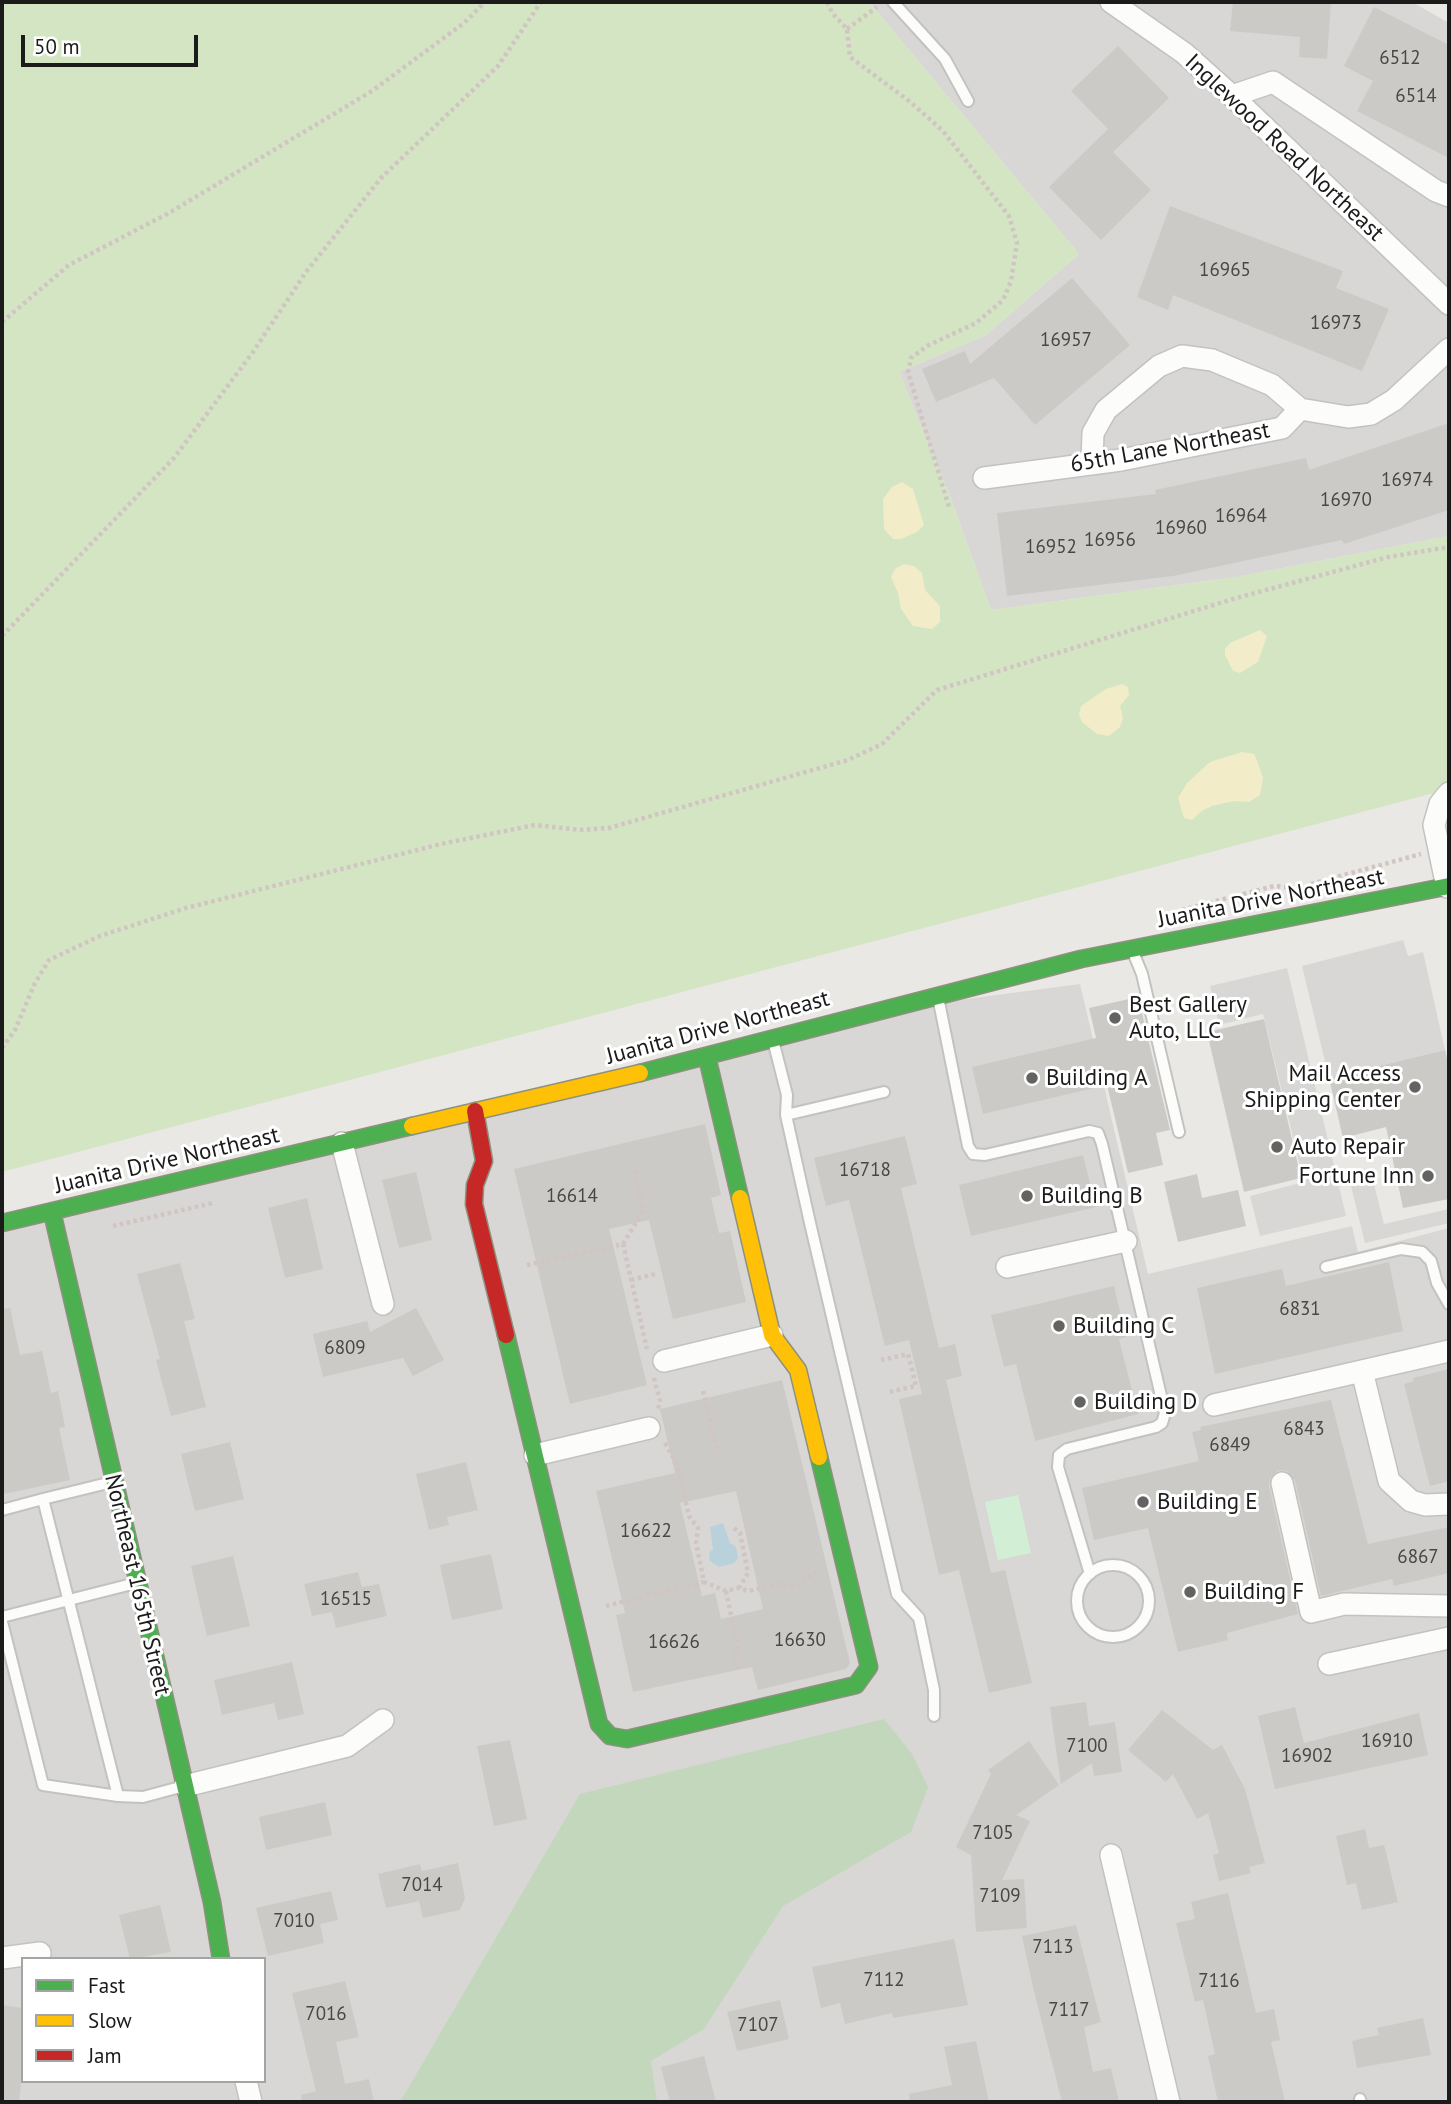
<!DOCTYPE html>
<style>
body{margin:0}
#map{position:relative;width:1451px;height:2104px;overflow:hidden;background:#e9e8e4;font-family:"PT Sans",sans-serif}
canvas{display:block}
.frame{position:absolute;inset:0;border:4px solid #1b1b1b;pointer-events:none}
.legend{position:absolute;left:21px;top:1957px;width:245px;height:126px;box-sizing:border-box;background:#fff;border:2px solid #a4a4a4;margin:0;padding:9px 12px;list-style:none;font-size:21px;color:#1b1b1b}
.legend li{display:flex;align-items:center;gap:14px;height:35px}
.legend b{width:35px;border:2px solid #a4a4a4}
.scale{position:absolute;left:21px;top:35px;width:177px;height:32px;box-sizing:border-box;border:4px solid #1b1b1b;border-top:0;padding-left:9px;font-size:21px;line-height:24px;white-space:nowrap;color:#1b1b1b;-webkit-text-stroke:5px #fff;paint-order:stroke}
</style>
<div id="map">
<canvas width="1451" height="2104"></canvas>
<div class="frame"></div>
<ul class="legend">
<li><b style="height:9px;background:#4caf50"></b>Fast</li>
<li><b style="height:9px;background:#ffc107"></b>Slow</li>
<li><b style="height:9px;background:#c62828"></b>Jam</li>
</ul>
<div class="scale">50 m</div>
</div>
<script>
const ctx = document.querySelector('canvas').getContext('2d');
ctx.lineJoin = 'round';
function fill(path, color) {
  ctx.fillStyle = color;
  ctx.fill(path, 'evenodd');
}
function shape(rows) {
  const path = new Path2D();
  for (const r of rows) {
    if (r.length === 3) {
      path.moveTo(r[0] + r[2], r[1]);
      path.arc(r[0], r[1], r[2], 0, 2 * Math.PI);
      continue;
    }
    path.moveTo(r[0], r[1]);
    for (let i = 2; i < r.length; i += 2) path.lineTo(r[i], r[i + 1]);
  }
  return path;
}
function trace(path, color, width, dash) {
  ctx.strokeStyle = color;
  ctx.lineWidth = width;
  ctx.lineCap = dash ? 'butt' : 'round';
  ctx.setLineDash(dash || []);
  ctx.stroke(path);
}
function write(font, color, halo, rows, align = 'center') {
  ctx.font = font + ' "PT Sans",sans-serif';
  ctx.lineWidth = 6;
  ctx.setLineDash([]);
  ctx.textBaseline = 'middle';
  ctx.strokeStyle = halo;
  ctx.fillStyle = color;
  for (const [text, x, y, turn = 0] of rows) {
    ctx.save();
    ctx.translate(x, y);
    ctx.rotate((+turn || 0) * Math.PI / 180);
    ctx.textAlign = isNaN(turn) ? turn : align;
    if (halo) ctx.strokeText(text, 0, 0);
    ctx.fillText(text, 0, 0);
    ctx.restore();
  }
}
fill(shape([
 [869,2,1412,2,1449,23,1449,536,1236,577,991,610,950,496,899,372,986,335,1079,254],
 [1403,940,1408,956,1423,952,1445,1050,1329,1078,1302,966],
 [1287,968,1346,1216,1260,1236,1250,1196,1304,1182,1263,1014,1219,1025,1210,986],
 [1080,984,1148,1274,1352,1226,1358,1252,1449,1228,1449,2102,2,2102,2,1232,936,1003],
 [23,1959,264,1959,264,2081,23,2081],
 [1370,1168,1384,1224,1449,1209,1449,1223,1365,1243,1348,1174]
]), '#d8d7d5');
fill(shape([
 [2,2,869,2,1079,254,986,335,899,372,950,496,991,610,1236,577,1449,536,1449,789,2,1172]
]), '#d4e5c4');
fill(shape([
 [884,1719,912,1754,928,1787,911,1832,783,1906,704,2029,651,2061,657,2102,400,2102,580,1794]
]), '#c2d7bb');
fill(shape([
 [902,482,913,489,924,525,917,532,901,539,893,539,884,529,883,499,892,487],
 [904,564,914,566,922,573,925,590,940,606,940,622,932,629,913,626,901,609,898,593,891,577,895,569],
 [1260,630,1267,636,1258,662,1240,673,1233,671,1225,655,1225,649,1230,643],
 [1122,684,1128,687,1129,695,1120,706,1123,718,1120,727,1109,736,1097,734,1082,722,1079,715,1081,706,1106,689],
 [1242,752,1254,754,1258,763,1263,778,1260,795,1249,802,1234,801,1212,806,1202,811,1192,820,1184,818,1178,798,1187,783,1210,762]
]), '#f2ecc9');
fill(shape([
 [1018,1495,1031,1553,998,1560,985,1502]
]), '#d2efd5');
fill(shape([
 [723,1523,730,1543,736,1547,738,1558,734,1563,719,1567,710,1561,709,1553,713,1549,710,1527]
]), '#b9d1db');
fill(shape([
 [1233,2,1331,2,1327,59,1299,57,1300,37,1230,31],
 [1374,7,1449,45,1449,158,1357,111,1373,81,1344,66],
 [1118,46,1169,98,1113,152,1151,190,1101,240,1049,187,1108,129,1071,91],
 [1170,206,1343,271,1336,288,1389,309,1362,371,1173,295,1168,310,1137,297],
 [1072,278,1130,345,1035,425,994,378,936,402,922,369,965,351,970,364],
 [1449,423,1449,510,1344,544,1342,540,1173,576,1007,596,997,513,1156,494,1155,490,1306,458,1309,470],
 [1138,997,1170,1130,1156,1133,1163,1165,1128,1173,1107,1085,983,1114,972,1067,1096,1038,1089,1008],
 [1264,1019,1301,1178,1244,1192,1207,1032],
 [1445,1050,1449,1067,1449,1199,1403,1208,1386,1127,1343,1138,1329,1078],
 [705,1124,721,1195,711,1198,719,1233,730,1231,746,1302,673,1319,649,1220,609,1229,647,1385,570,1404,514,1169],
 [905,1136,917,1184,901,1188,939,1348,955,1344,962,1376,946,1380,991,1573,1005,1570,1032,1683,989,1693,959,1570,939,1575,899,1399,922,1394,909,1340,885,1346,849,1200,826,1206,814,1158],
 [1083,1155,1096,1207,971,1236,959,1185],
 [416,1172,432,1240,399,1248,382,1180],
 [1197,1174,1202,1198,1238,1190,1246,1226,1178,1242,1164,1182],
 [307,1198,323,1269,285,1278,268,1208],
 [1389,1262,1403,1331,1215,1374,1197,1288,1282,1269,1286,1286],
 [180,1263,195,1319,184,1321,206,1407,171,1416,156,1360,160,1359,137,1274],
 [1114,1286,1126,1337,1119,1339,1138,1414,1035,1441,1016,1364,1004,1367,991,1315],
 [10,1308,20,1355,42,1351,51,1393,58,1391,65,1427,59,1428,70,1480,4,1494,2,1309],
 [416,1308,444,1360,413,1376,403,1358,323,1377,313,1334,367,1321,370,1332],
 [1449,1369,1449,1481,1430,1486,1404,1384,1414,1381,1413,1378],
 [782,1380,850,1663,846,1669,758,1690,752,1667,633,1692,616,1615,625,1613,596,1491,675,1473,660,1409],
 [736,1491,763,1609,721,1619,715,1593,702,1596,680,1503],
 [1331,1400,1368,1544,1449,1527,1449,1573,1394,1586,1392,1579,1321,1596,1295,1480,1287,1471,1278,1470,1270,1478,1269,1486,1298,1614,1227,1633,1228,1640,1178,1652,1148,1528,1094,1540,1082,1488,1199,1461,1192,1432,1201,1430,1200,1427],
 [230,1442,244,1499,195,1511,181,1454],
 [466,1462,478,1510,447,1517,449,1525,429,1530,416,1474],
 [491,1554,503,1609,452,1620,440,1565],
 [233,1556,250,1626,207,1636,191,1566],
 [358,1572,362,1587,379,1584,387,1616,336,1628,332,1612,312,1616,304,1584],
 [292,1662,304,1714,278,1720,274,1703,222,1715,214,1680],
 [1086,1702,1089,1726,1115,1722,1122,1772,1094,1776,1092,1763,1061,1784,1050,1707],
 [1295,1707,1304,1743,1419,1713,1428,1755,1275,1789,1258,1716],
 [1162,1710,1213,1750,1222,1745,1245,1789,1265,1863,1249,1867,1251,1873,1219,1881,1213,1855,1219,1853,1208,1813,1197,1819,1173,1774,1166,1782,1128,1750],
 [510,1740,527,1819,494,1826,477,1746],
 [1029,1741,1059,1785,1016,1815,1030,1821,1002,1880,1024,1879,1027,1928,976,1932,971,1855,956,1847,991,1774,988,1770],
 [325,1802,332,1835,266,1850,259,1817],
 [1365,1829,1369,1848,1384,1845,1398,1902,1362,1910,1356,1883,1347,1885,1336,1836],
 [458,1863,465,1898,460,1910,423,1918,419,1901,386,1908,378,1874,420,1864,422,1871],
 [331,1891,338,1920,320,1924,324,1943,268,1956,256,1908],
 [1228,1893,1256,2013,1274,2009,1280,2040,1271,2042,1285,2102,1218,2102,1208,2056,1215,2054,1203,2000,1195,2002,1176,1923,1195,1919,1191,1902],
 [160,1905,171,1952,130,1959,119,1915],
 [1076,1925,1101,2022,1084,2027,1093,2072,1111,2068,1119,2102,1062,2102,1033,1987,1022,1936],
 [954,1939,968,2005,893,2018,892,2013,845,2024,840,2003,821,2008,812,1967],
 [345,1981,359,2037,336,2042,345,2084,369,2079,374,2102,302,2102,301,2095,316,2091,292,1993],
 [780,2000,789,2039,737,2051,727,2012],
 [2,2005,23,2008,23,2066,19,2102,2,2102],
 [1423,2018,1431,2055,1357,2068,1352,2041,1379,2035,1377,2028],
 [976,2041,989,2102,910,2102,909,2094,952,2085,944,2047],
 [704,2056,716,2102,670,2102,661,2067]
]), '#cccac7');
const lane = shape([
 [893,2,945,59,968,101],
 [1133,952,1142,974,1179,1132],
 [938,997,968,1146,973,1154,985,1155,1089,1131,1098,1133,1102,1144,1165,1413,1162,1423,1156,1427,1067,1449,1059,1455,1058,1467,1090,1574],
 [773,1040,787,1095,786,1115,810,1223,897,1594,919,1618,934,1690,934,1716],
 [786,1115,884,1092],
 [1326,1267,1401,1249,1422,1252,1431,1261,1437,1283,1449,1304],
 [112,1482,43,1499,118,1796,143,1797,184,1786],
 [2,1510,43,1499],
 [1113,1601,36],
 [2,1617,136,1583],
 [2,1622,43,1785,118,1796],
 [1360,2099,1361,2102]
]);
const street = shape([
 [1111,2,1184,53,1232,96,1449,304],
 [1232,96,1273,82,1436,191,1449,196],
 [1092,464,1093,433,1106,410,1159,366,1182,356,1212,360,1272,385,1300,409],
 [984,478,1121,460,1282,428,1300,409,1348,417,1371,414,1394,400,1449,349],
 [1447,887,1434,825,1440,804,1449,793],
 [342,1143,383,1304],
 [1007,1267,1126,1241],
 [664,1361,772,1335],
 [1362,1371,1389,1481,1411,1501,1425,1505,1449,1504],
 [1214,1405,1449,1351],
 [535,1455,649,1428],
 [1282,1483,1311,1612,1344,1604,1449,1606],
 [1329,1664,1449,1638],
 [185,1786,347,1746,383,1720],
 [1111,1855,1169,2102],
 [2,1958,40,1953],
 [246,2081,251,2102]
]);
const fast = shape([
 [707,1057,740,1198],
 [640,1073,1081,959,1449,886],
 [52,1212,212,1902,221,1959],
 [2,1223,412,1126],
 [506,1335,599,1724,610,1736,627,1739,856,1685,869,1667,819,1457]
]);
const slow = shape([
 [412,1126,640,1073],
 [740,1198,772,1335,798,1370,819,1457]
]);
const jam = shape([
 [475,1111,484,1161,475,1185,474,1204,506,1335]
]);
trace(lane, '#c2c2c0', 14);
trace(street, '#c2c2c0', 24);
trace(fast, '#8e917e', 19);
trace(slow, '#8e917e', 19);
trace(jam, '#8e917e', 19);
trace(shape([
 [827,2,833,14,847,29,850,57,909,101,943,131,1009,216,1017,243,1011,281,1003,300,976,323,927,346,911,358,908,372,949,507],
 [847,29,877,7],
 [2,322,69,265,169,213,372,91,464,23,485,2],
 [2,636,174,458,253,352,306,272,381,178,498,66,541,2],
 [1311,884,1421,854],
 [1182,910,1274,886,1296,888],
 [2,1048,15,1030,35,983,49,960,100,936,186,908,441,844,535,825,580,830,609,828,848,760,882,744,937,690,1233,599,1388,557,1449,547],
 [113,1226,213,1203],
 [623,1244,643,1211,634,1166],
 [527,1265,623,1244,647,1349],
 [631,1280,655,1274],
 [881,1360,908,1354,916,1386,889,1392],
 [654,1378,660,1401,658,1410],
 [703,1391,717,1451],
 [665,1443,677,1464,689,1516,698,1528,696,1543,704,1582,726,1591,739,1588,748,1591,780,1584,785,1587,800,1585,813,1573,822,1571],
 [734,1528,740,1533,748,1573,739,1588],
 [726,1591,738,1648,735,1660,739,1671],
 [606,1606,704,1582]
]), '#d0c5c2', 4.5, [3.5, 3.5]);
trace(lane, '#fcfcfb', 10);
trace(street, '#fcfcfb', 21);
trace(fast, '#4caf50', 16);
trace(slow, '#ffc107', 16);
trace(jam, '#c62828', 16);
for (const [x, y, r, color] of [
 [1115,1018,7,"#636361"],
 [1032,1078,7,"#636361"],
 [1415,1087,7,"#636361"],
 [1277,1147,7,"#636361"],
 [1428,1176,7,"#636361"],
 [1027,1196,7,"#636361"],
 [1059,1326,7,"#636361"],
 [1080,1402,7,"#636361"],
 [1143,1502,7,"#636361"],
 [1190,1592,7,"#636361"]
]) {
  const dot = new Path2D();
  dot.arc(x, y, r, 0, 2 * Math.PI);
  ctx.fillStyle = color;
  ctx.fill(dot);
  trace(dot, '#fff', 2.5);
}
write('19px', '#474746', null, [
 ["6512",1400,59],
 ["6514",1416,97],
 ["16965",1225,271],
 ["16973",1336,324],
 ["16957",1066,341],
 ["16974",1407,481],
 ["16970",1346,501],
 ["16964",1241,517],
 ["16960",1181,529],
 ["16956",1110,541],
 ["16952",1051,548],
 ["16718",865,1171],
 ["16614",572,1197],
 ["6831",1300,1310],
 ["6809",345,1349],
 ["6843",1304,1430],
 ["6849",1230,1446],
 ["16622",646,1532],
 ["6867",1418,1558],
 ["16515",346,1600],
 ["16630",800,1641],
 ["16626",674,1643],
 ["16910",1387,1742],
 ["7100",1087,1747],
 ["16902",1307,1757],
 ["7105",993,1834],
 ["7014",422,1886],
 ["7109",1000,1897],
 ["7010",294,1922],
 ["7113",1053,1948],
 ["7112",884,1981],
 ["7116",1219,1982],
 ["7117",1069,2011],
 ["7016",326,2015],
 ["7107",758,2026]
]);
write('23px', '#1b1b1b', '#fff', [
 ["Inglewood Road Northeast",1284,148,43],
 ["65th Lane Northeast",1170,448,-10],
 ["Juanita Drive Northeast",1271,899,-11],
 ["Juanita Drive Northeast",718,1028,-15],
 ["Juanita Drive Northeast",167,1161,-13],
 ["Northeast 165th Street",137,1585,77]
]);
write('23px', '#1b1b1b', '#fff', [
 ["Best Gallery",1129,1005],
 ["Auto, LLC",1129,1031],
 ["Mail Access",1401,1074,"right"],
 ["Shipping Center",1401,1100,"right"],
 ["Building A",1046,1078],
 ["Auto Repair",1291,1147],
 ["Fortune Inn",1414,1176,"right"],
 ["Building B",1041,1196],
 ["Building C",1073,1326],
 ["Building D",1094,1402],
 ["Building E",1157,1502],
 ["Building F",1204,1592]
], 'left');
</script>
